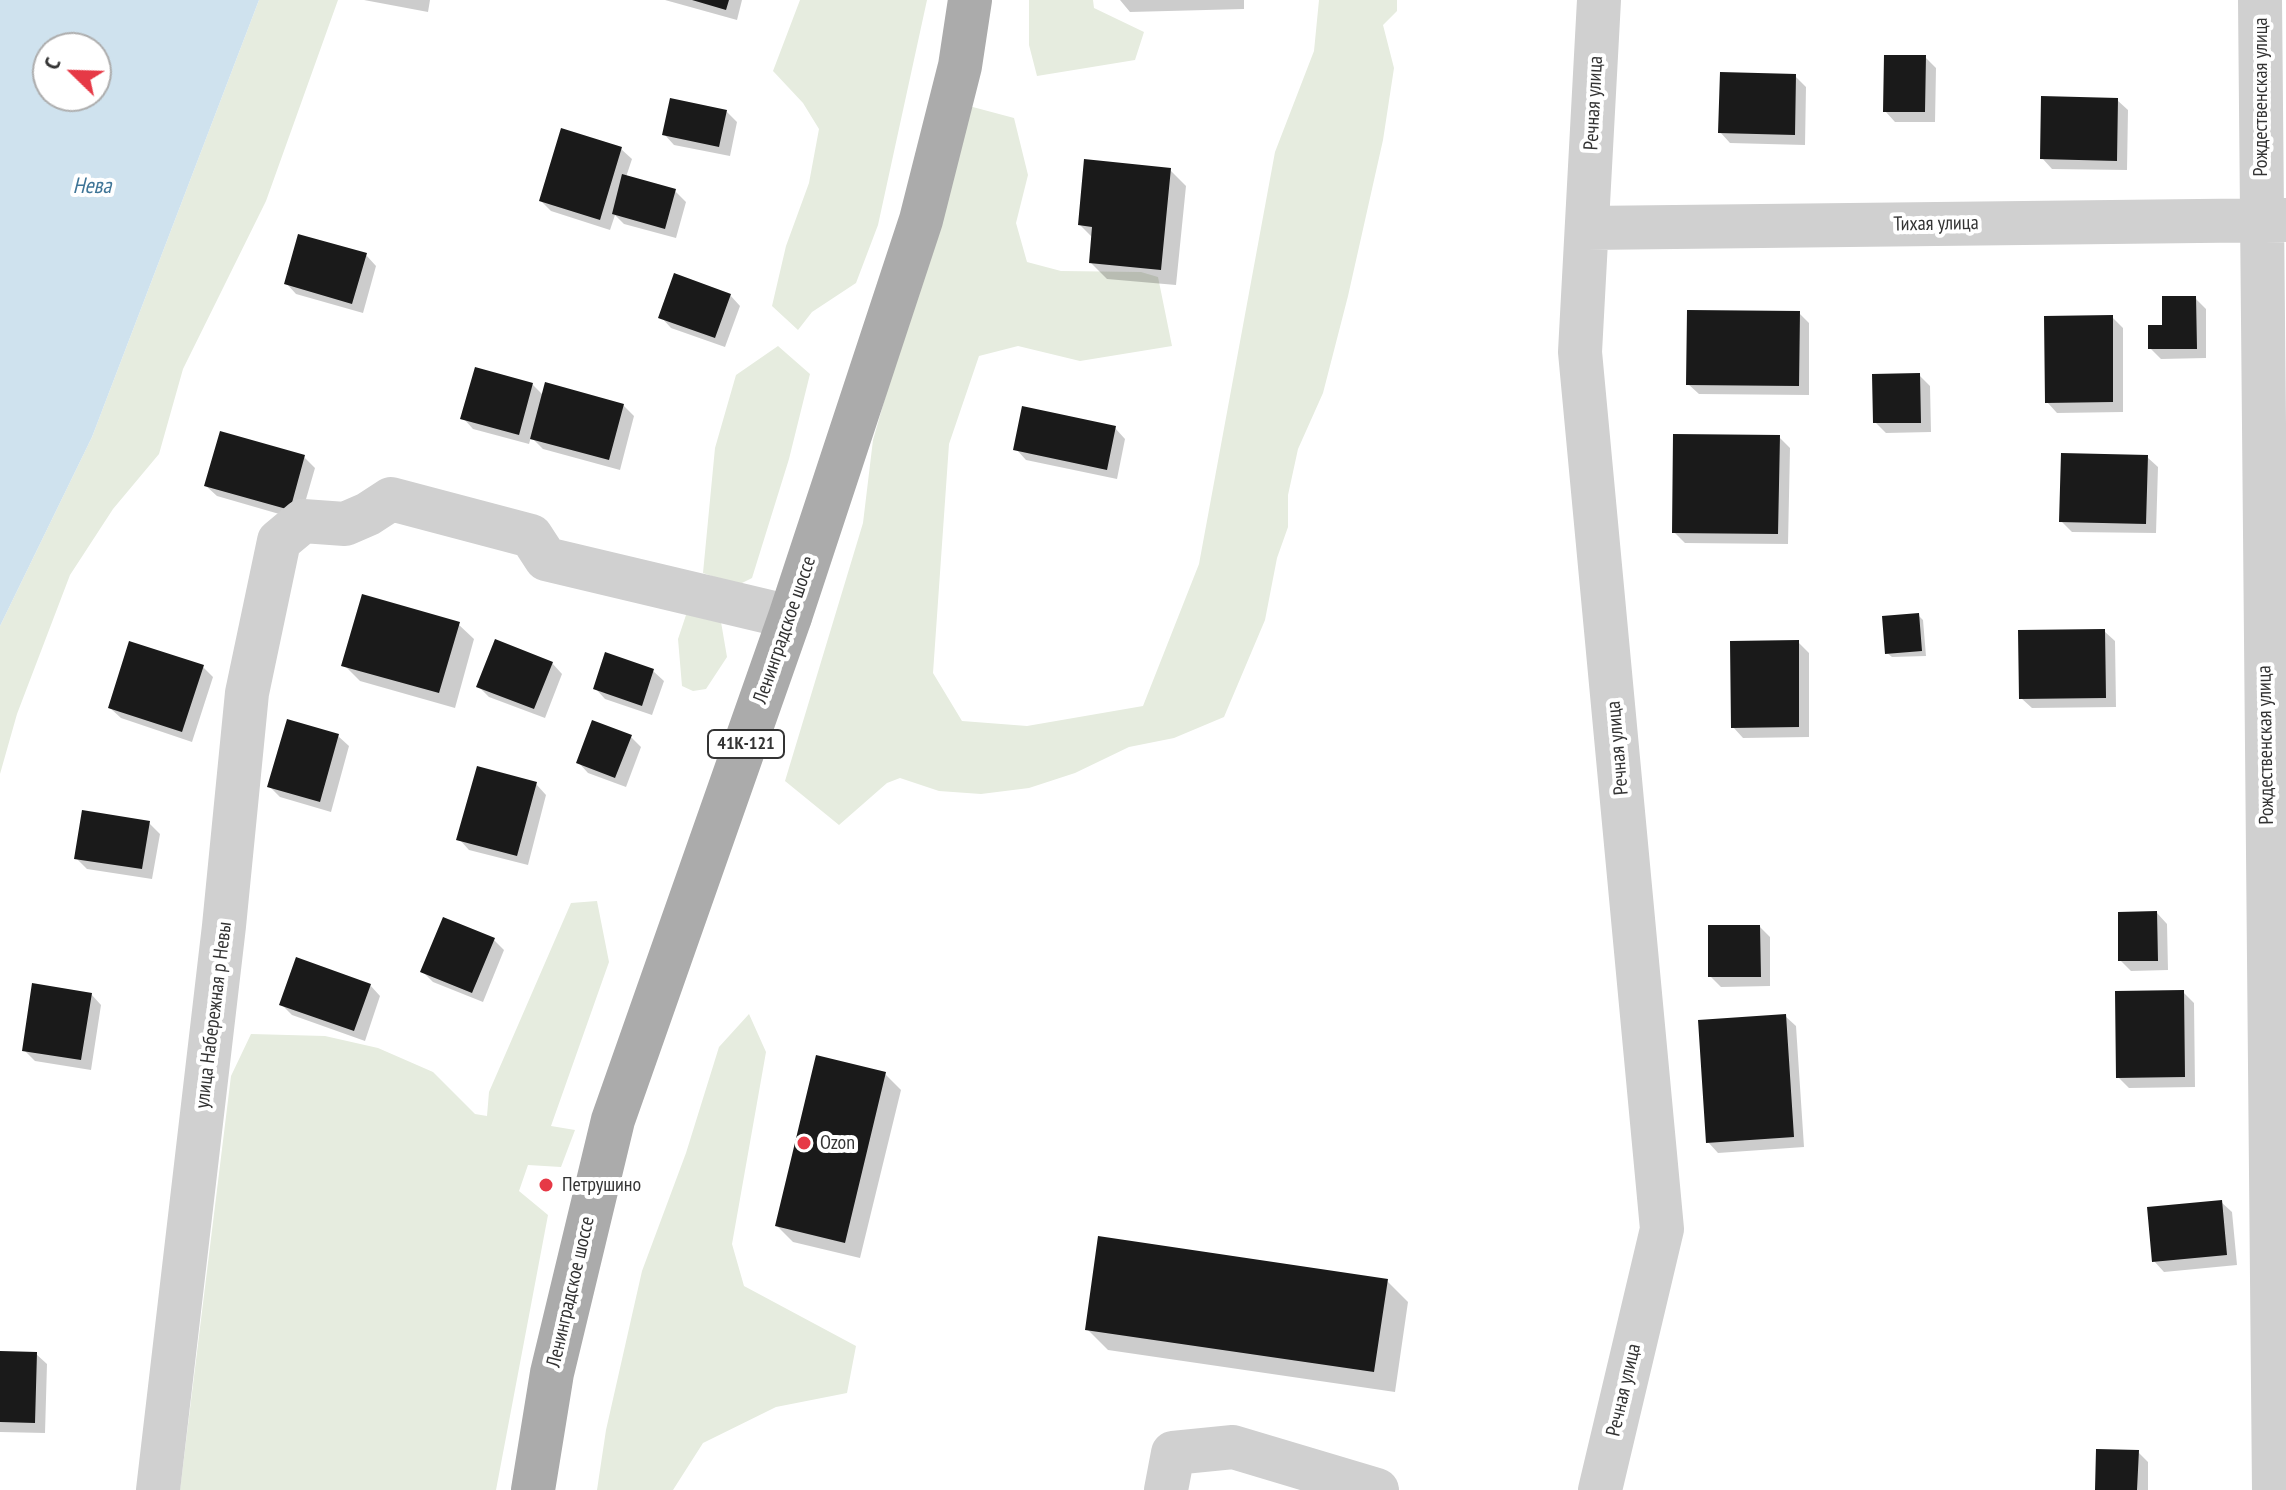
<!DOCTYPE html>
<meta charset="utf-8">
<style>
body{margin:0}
#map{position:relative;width:2286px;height:1490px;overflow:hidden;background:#fff;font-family:"PT Sans Narrow",sans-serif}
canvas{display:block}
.north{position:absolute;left:32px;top:32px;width:80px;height:80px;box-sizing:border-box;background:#fff;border:2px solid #adadad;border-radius:50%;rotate:293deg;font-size:22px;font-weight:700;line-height:32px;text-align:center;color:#333}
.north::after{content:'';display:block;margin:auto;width:28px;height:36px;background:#e63946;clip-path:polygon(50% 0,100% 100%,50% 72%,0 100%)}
</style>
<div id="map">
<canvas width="2286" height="1490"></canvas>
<div class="north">С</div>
</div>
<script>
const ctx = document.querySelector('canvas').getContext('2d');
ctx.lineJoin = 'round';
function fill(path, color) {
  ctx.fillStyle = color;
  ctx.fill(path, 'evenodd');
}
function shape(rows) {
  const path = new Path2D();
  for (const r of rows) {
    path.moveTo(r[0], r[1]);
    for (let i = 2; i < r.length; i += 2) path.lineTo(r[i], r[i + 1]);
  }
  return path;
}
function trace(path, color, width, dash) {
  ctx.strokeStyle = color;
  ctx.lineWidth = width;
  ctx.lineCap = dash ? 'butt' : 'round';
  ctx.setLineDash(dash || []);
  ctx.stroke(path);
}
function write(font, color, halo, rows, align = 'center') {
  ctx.font = font + ' "PT Sans Narrow",sans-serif';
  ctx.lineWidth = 8;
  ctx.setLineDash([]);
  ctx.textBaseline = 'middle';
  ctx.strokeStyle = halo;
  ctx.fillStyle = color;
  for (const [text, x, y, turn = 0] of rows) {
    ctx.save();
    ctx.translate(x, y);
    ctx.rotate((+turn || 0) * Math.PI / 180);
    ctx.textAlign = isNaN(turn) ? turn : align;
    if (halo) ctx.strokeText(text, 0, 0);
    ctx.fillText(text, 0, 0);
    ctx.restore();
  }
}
fill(shape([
 [259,0,338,0,266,201,183,369,159,454,113,509,70,575,17,714,0,774,0,626,92,437],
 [800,0,927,0,878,225,856,283,812,312,798,330,772,306,786,246,809,183,819,129,803,103,773,71],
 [1029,0,1093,0,1094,8,1144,32,1135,60,1037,76,1029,45],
 [1319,0,1397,0,1397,11,1383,25,1394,68,1383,140,1348,296,1323,393,1298,449,1288,495,1288,527,1277,558,1265,620,1224,717,1174,738,1129,747,1075,773,1029,788,981,794,939,791,900,778,887,783,839,825,785,781,863,523,873,440,969,106,1014,118,1028,175,1016,223,1027,262,1061,271,1141,272,1158,277,1172,346,1080,361,1018,346,979,356,949,444,933,673,962,721,1027,726,1143,706,1199,564,1275,152,1314,51],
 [778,346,810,374,789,459,752,578,738,585,703,573,715,448,736,375],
 [686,615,720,616,727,657,706,689,693,691,682,686,678,639],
 [597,901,609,962,551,1126,575,1130,561,1167,528,1165,519,1191,548,1215,496,1490,180,1490,231,1076,251,1034,325,1036,378,1048,433,1072,475,1114,487,1116,489,1092,571,903],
 [749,1014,766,1052,732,1244,744,1286,856,1346,847,1393,776,1407,703,1443,673,1490,597,1490,606,1430,642,1271,686,1153,719,1047]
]), '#e6ecdf');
fill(shape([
 [0,0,259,0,92,437,0,626],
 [48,48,96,48,96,96,48,96]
]), '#cfe2ee');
fill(shape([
 [364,0,430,0,428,12],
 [665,0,742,0,737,20],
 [1120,0,1244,0,1244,9,1130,12],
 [1925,57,1936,68,1935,122,1895,122,1885,111],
 [1795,76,1806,87,1805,145,1730,143,1720,132],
 [2117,100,2128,110,2127,170,2052,169,2042,158],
 [726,111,737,122,730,156,674,145,664,134],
 [621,149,632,159,626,177,675,191,686,202,676,238,624,224,615,215,610,230,551,211,541,201],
 [1170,170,1186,186,1176,285,1107,279,1091,263,1093,238,1080,225],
 [366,255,376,266,363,313,296,294,286,283],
 [730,295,740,306,725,347,671,328,661,317],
 [2195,298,2206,309,2206,358,2161,359,2150,348,2164,327],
 [1799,313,1809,323,1809,395,1699,394,1688,384],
 [2112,317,2123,328,2123,412,2057,413,2047,402],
 [1919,375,1930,386,1931,432,1886,433,1875,422],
 [532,384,544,396,623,405,634,416,620,470,543,449,531,437,529,444,473,429,463,418],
 [1115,428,1125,439,1117,479,1026,460,1016,449],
 [1779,437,1790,448,1788,544,1685,543,1674,532],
 [304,457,315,468,300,520,217,496,206,486],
 [2147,457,2158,467,2156,533,2072,532,2061,521],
 [1918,615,1923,620,1926,656,1892,657,1887,653],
 [458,624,474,639,455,708,360,681,344,665],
 [2104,631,2115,641,2116,707,2032,708,2021,698],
 [1798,642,1809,653,1809,737,1743,738,1733,727],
 [552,663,562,674,545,718,489,697,479,687],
 [203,667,213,677,192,742,121,718,110,708],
 [653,671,664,681,652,715,605,699,595,688],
 [338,736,349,746,331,812,280,797,270,787],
 [631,737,641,747,626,787,588,773,578,762],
 [536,784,546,795,528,865,469,850,459,839],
 [149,823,160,834,152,879,87,869,76,858],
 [2157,913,2167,924,2168,970,2131,971,2120,960],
 [1760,927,1770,937,1770,986,1721,987,1710,976],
 [494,940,504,950,483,1002,433,982,423,972],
 [370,985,380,996,365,1041,292,1015,282,1005],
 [2183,992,2194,1003,2195,1087,2129,1088,2118,1077],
 [91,994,101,1005,91,1070,35,1061,24,1050],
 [1785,1016,1796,1026,1804,1147,1718,1153,1708,1142],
 [885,1074,901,1090,860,1258,793,1242,777,1226],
 [2221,1202,2232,1212,2237,1265,2164,1272,2154,1261],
 [1387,1281,1408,1302,1395,1392,1108,1350,1087,1329],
 [0,1353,36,1354,47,1364,45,1433,0,1432],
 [2138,1452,2148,1462,2148,1490,2097,1490]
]), '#0003');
fill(shape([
 [692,0,729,0,726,10],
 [1884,55,1926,55,1925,112,1883,112],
 [1720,72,1796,74,1795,135,1718,133],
 [2041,96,2118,98,2117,161,2040,159],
 [670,98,727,110,719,147,662,135],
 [561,128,622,147,600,220,539,201],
 [1084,159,1171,168,1161,270,1089,263,1092,227,1078,225],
 [622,174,676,189,665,229,612,214],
 [298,234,367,253,352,304,284,284],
 [674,273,731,294,715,338,658,318],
 [2162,296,2196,296,2197,349,2148,349,2148,325,2162,325],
 [1687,310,1800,311,1799,386,1686,385],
 [2113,315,2113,402,2045,403,2044,316],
 [475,367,533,383,519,435,460,419],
 [1920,373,1921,423,1873,423,1872,374],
 [545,382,624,404,609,460,530,439],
 [1022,406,1116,426,1107,470,1013,450],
 [220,431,305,455,290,510,204,486],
 [1673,434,1780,435,1778,534,1672,533],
 [2061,453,2148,455,2146,524,2059,522],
 [362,594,460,622,439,693,341,666],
 [1919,613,1922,651,1885,654,1882,616],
 [2105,629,2106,698,2019,699,2018,630],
 [495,639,553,662,534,709,476,687],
 [1799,640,1799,727,1731,728,1730,641],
 [129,641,204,665,182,732,108,708],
 [605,652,654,669,642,706,593,689],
 [287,719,339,734,320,802,267,787],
 [592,720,632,735,615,778,576,763],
 [477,766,537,782,517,856,456,840],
 [82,810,150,821,142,869,74,859],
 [2157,911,2158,961,2118,961,2118,912],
 [443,917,495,938,472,993,420,972],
 [1708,925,1760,925,1761,977,1708,977],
 [296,957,371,984,354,1031,279,1005],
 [32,983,92,993,81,1060,22,1051],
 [2184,990,2185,1077,2116,1078,2115,991],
 [1786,1014,1794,1137,1706,1143,1698,1020],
 [816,1055,886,1072,845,1243,775,1226],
 [2222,1200,2227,1255,2152,1262,2147,1207],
 [1098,1236,1388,1279,1374,1372,1085,1330],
 [0,1351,37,1352,35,1423,0,1422],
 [2096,1449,2139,1450,2137,1490,2095,1490]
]), '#1a1a1a');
trace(shape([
 [1599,0,1580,352,1662,1229,1600,1490],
 [2260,0,2274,1490],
 [1587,228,2286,220],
 [158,1490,224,926,247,693,279,541,303,521,345,524,368,514,391,499,531,536,546,559,790,617],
 [1166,1490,1173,1453,1233,1447,1377,1490]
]), '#d0d0d0', 44);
trace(shape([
 [533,1490,552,1373,613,1120,790,617,921,220,960,66,970,0]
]), '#ababab', 44);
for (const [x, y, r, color] of [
 [804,1143,8,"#e63946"],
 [546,1185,8,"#e63946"]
]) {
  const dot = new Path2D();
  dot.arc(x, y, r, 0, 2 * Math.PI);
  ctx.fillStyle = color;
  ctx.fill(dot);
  trace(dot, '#fff', 3);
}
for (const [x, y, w] of [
 [746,744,76]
]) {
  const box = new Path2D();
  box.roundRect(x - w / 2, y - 14, w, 28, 6);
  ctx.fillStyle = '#fff';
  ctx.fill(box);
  trace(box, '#333', 2);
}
write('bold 18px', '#333', null, [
 ["41К-121",746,744]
]);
write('20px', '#333', '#fff', [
 ["Рождественская улица",2261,97,-90],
 ["Речная улица",1594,103,-87],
 ["Тихая улица",1936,224,-1],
 ["Ленинградское шоссе",785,630,-71],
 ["Рождественская улица",2266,745,-91],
 ["Речная улица",1618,748,-95],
 ["улица Набережная р Невы",214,1015,-83],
 ["Ленинградское шоссе",571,1292,-77],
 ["Речная улица",1624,1390,-77]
]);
write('20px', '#333', '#fff', [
 ["Ozon",820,1143],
 ["Петрушино",562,1185]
], 'left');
write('italic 22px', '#3f7597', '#fff', [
 ["Нева",92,187]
]);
</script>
